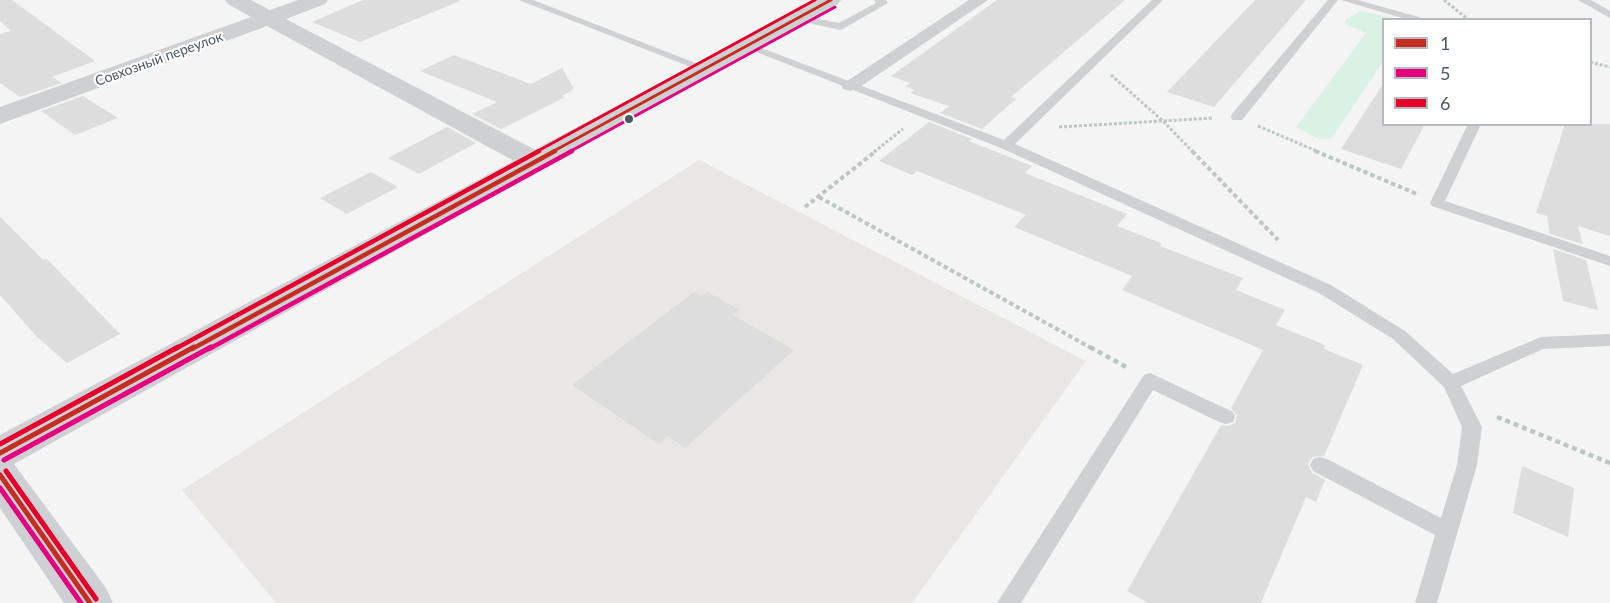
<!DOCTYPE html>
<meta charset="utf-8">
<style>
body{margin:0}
#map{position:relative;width:1610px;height:603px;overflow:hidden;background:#f4f4f4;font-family:Lato,sans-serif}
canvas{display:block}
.legend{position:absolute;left:1382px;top:18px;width:210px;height:108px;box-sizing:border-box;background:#fff;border:2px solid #b7bbc0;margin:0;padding:8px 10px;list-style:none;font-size:18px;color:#4a5661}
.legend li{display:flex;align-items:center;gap:12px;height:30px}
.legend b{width:30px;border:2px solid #b7bbc0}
</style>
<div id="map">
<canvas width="1610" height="603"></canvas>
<ul class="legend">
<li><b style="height:8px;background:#c52d22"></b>1</li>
<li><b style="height:8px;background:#e5007d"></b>5</li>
<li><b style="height:8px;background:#e4002b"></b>6</li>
</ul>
</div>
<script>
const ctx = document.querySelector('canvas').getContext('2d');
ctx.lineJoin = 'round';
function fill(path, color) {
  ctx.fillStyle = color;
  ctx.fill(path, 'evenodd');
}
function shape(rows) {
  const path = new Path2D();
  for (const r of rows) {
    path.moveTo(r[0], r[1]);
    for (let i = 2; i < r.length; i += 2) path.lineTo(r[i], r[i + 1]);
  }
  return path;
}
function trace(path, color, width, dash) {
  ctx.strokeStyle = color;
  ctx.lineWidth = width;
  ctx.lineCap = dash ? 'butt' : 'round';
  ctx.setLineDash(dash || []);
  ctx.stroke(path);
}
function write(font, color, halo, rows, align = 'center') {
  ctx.font = font + ' Lato,sans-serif';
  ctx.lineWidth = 4.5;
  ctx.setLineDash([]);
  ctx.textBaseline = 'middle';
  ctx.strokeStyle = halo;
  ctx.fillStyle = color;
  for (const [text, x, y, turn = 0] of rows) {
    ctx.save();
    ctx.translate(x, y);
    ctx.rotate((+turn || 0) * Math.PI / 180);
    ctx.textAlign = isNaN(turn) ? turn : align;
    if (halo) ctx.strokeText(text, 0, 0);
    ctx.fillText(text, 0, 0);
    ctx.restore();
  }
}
fill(shape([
 [699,160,1086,361,912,603,276,603,182,490]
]), '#e8e7e3');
fill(shape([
 [1361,11,1397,19,1384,20,1383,62,1332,138,1319,139,1296,127,1366,33,1347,25,1345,20]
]), '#d9f2e3');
fill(shape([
 [0,0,12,0,95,61,52,77,62,83,20,97,0,83,0,34,11,31,0,21],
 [363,0,459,0,460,1,360,42,312,22],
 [997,0,1125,0,1011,97,1016,99,982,129,940,113,949,106,910,93,914,90,905,86,910,83,891,76],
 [1255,0,1306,0,1214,107,1167,92],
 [454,55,531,84,562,68,574,89,562,96,565,97,501,129,472,114,497,102,420,71],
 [1383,84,1383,124,1425,124,1401,169,1341,149],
 [83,96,118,118,75,135,41,111],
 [929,122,972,139,969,141,1032,166,1025,173,1127,214,1117,226,1161,243,1160,246,1243,278,1236,290,1285,310,1276,325,1325,345,1324,349,1363,365,1324,456,1312,457,1308,464,1312,473,1325,480,1316,502,1306,497,1261,603,1148,603,1127,591,1221,425,1227,426,1235,423,1237,416,1231,408,1263,350,1122,290,1132,276,1014,227,1026,215,917,171,912,175,879,161],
 [1565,124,1610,124,1610,236,1578,226,1583,244,1550,234,1547,216,1536,213],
 [447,127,476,143,419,174,388,158],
 [371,172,398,187,347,214,320,198],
 [0,217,43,260,47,259,120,334,67,363,37,337,0,295],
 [1553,249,1586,260,1598,310,1563,301],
 [694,292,702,296,707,292,740,310,733,315,794,350,685,448,668,436,659,444,572,385],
 [1522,466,1574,488,1568,537,1513,513]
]), '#ddddde');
trace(shape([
 [1444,0,1469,20],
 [1590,62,1610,67],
 [1111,75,1163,121,1193,152],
 [1258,126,1319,152],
 [1059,127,1214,118],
 [874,152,903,129]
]), '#bcc7c4', 3, [3, 2]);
trace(shape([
 [1192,151,1278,240],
 [1315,151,1417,194],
 [819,197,1093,349],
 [805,207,876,151]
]), '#bcc7c4', 4, [4.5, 3]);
trace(shape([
 [1090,347,1128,368],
 [1497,417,1610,463]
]), '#bcc7c4', 4.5, [5, 4]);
fill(shape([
 [519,0,533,0,711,69,705,73,701,71,519,0],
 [874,0,886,0,888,3,841,30,794,20,793,18,798,15,839,23,876,3,874,0],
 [1152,0,1163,0,1015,144,1331,285,1405,331,1453,374,1541,337,1610,334,1610,346,1543,349,1461,386,1482,427,1477,465,1437,603,1415,603,1435,535,1313,471,1310,465,1313,459,1320,457,1327,459,1441,518,1457,465,1462,427,1444,387,1393,339,1319,293,1001,148,741,46,747,43,751,44,1004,140,1152,0],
 [1328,0,1338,0,1242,120,1232,120,1231,117,1232,114,1328,0],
 [1341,0,1358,0,1429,20,1409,20,1341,0],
 [1578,0,1591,0,1610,11,1610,18,1578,0],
 [1468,124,1481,124,1445,201,1610,256,1610,266,1432,206,1430,203,1468,124],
 [1150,373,1233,412,1235,417,1233,422,1226,424,1219,422,1153,390,1021,603,997,603,1144,375,1150,373]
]), '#ced0d2');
fill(shape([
 [969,0,988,0,857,89,850,91,843,89,841,85,969,0]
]), '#ced0d2');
fill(shape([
 [225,0,251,0,270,10,298,0,328,0,325,4,286,19,545,155,549,161,545,167,535,169,525,167,267,26,0,124,0,107,251,17,228,4,225,0]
]), '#ced0d2');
fill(shape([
 [815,0,841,0,838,4,14,464,106,588,113,603,64,603,0,508,0,435,815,0]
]), '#ced0d4');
trace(shape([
 [552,152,831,0]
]), '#c52d22', 3);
trace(shape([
 [192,349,555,151]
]), '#c52d22', 4.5);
trace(shape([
 [0,453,194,347],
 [0,475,90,603]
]), '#c52d22', 5);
trace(shape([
 [569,152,835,7]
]), '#e5007d', 3);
trace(shape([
 [209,349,572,151]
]), '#e5007d', 4.5);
trace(shape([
 [4,460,211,347],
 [0,488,81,603]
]), '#e5007d', 5);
trace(shape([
 [536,152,815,0]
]), '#e4002b', 3);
trace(shape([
 [175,349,539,151]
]), '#e4002b', 4.5);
trace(shape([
 [0,444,178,347],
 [6,471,96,599]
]), '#e4002b', 5);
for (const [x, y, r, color] of [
 [629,119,5,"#4a5661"]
]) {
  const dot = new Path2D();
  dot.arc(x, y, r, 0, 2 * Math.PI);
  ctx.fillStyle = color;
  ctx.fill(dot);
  trace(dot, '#fff', 2);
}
write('14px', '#4a5661', '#fff', [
 ["Совхозный переулок",159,59,-20]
]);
</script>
